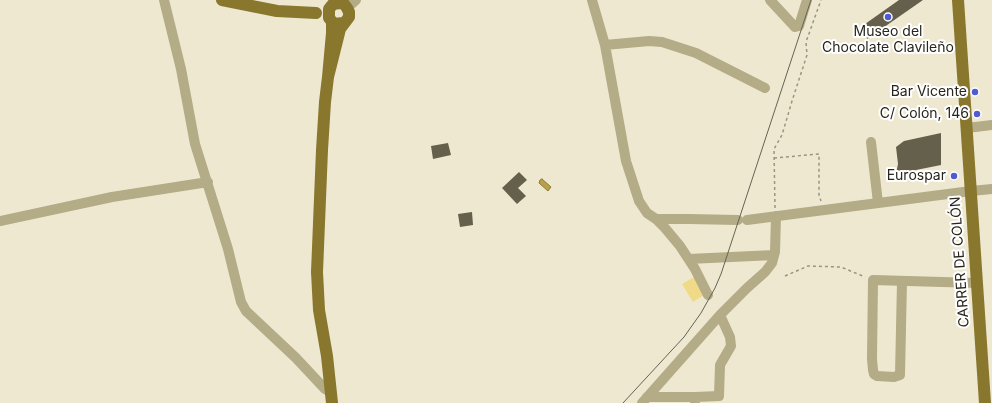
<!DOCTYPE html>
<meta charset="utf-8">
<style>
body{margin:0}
canvas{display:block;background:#eee8d0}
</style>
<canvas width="992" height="403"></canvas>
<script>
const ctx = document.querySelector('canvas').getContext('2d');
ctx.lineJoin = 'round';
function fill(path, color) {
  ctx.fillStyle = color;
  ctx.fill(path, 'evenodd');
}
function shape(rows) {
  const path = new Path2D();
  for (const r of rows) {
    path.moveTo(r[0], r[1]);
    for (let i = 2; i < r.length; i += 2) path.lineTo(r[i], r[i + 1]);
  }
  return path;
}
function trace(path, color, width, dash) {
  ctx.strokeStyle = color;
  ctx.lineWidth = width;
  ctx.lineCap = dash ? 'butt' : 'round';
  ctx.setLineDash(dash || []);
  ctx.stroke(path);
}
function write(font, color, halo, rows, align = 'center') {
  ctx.font = font + ' Inter,sans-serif';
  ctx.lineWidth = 4;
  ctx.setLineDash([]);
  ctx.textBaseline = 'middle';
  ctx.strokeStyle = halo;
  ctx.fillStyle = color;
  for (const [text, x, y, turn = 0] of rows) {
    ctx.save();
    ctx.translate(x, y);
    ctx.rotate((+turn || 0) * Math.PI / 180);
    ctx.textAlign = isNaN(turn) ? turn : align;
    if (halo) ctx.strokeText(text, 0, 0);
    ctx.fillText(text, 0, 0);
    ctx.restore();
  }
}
fill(shape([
 [694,277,704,295,693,302,682,284]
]), '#f0da87');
const water = shape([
 [542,179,551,187,548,191,539,183,540,180,542,179]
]);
fill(water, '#b7a047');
trace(water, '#8c7b3a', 1);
fill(shape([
 [899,0,923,0,867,39,865,24],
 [941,133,941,165,896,174,898,164,896,147,904,141],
 [448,143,451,155,433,159,431,146],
 [519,172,527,180,518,188,526,196,517,204,502,188],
 [472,212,473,225,460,227,458,214]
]), '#65604b');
trace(shape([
 [774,158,819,154,819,195,821,201],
 [775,208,774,149,782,135,792,101,807,55,806,42,821,0],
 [785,276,808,266,841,267,865,277]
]), '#999584', 1.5, [3, 3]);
trace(shape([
 [164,0,181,69,195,144,228,249,241,302,246,311,296,358,325,389,331,392],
 [592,0,605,45,626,161,639,201,647,213,656,219,665,228,680,246,695,269,708,295],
 [770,0,795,27,799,26,807,0],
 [347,8,356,0],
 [605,45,649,41,662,42,696,53,765,88],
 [967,128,992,125],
 [871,142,878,203],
 [656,219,689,219,738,220],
 [747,220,971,191,992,189],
 [0,221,112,197,208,182],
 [689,259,774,255],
 [902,281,900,375,894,377,877,376,874,374,873,370,872,359,873,280,977,283],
 [647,397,695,397,695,403],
 [695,397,719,396,720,365,731,346,730,337,720,315],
 [642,403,720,315,747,288,765,272,772,263,775,252,776,216]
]), '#b4ab87', 10);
trace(shape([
 [222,0,277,11,316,13],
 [958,0,985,403],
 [332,22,332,33,328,77,340,29,349,17,349,12,347,8,344,4,340,3,333,4,329,9,329,18,334,24,343,23],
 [328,77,325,102,322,150,317,272,319,310,327,356,332,403]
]), '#89772e', 12);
trace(shape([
 [623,403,684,337,701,313,715,288,721,274,811,0]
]), '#666355', 1);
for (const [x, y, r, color] of [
 [888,17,4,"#505bd1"],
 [975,92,4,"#505bd1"],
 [977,114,4,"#505bd1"],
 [954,176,4,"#505bd1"]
]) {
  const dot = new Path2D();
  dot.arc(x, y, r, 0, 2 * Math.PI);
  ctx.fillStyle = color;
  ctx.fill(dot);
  trace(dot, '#fff', 1.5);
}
write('14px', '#27251c', '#fff', [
 ["Museo del",888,32,"center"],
 ["Chocolate Clavileño",888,48,"center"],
 ["Bar Vicente",967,92],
 ["C/ Colón, 146",969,114],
 ["Eurospar",946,176]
], 'right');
write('14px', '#27251c', '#fff', [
 ["CARRER DE COLÓN",960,262,-94]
]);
</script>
